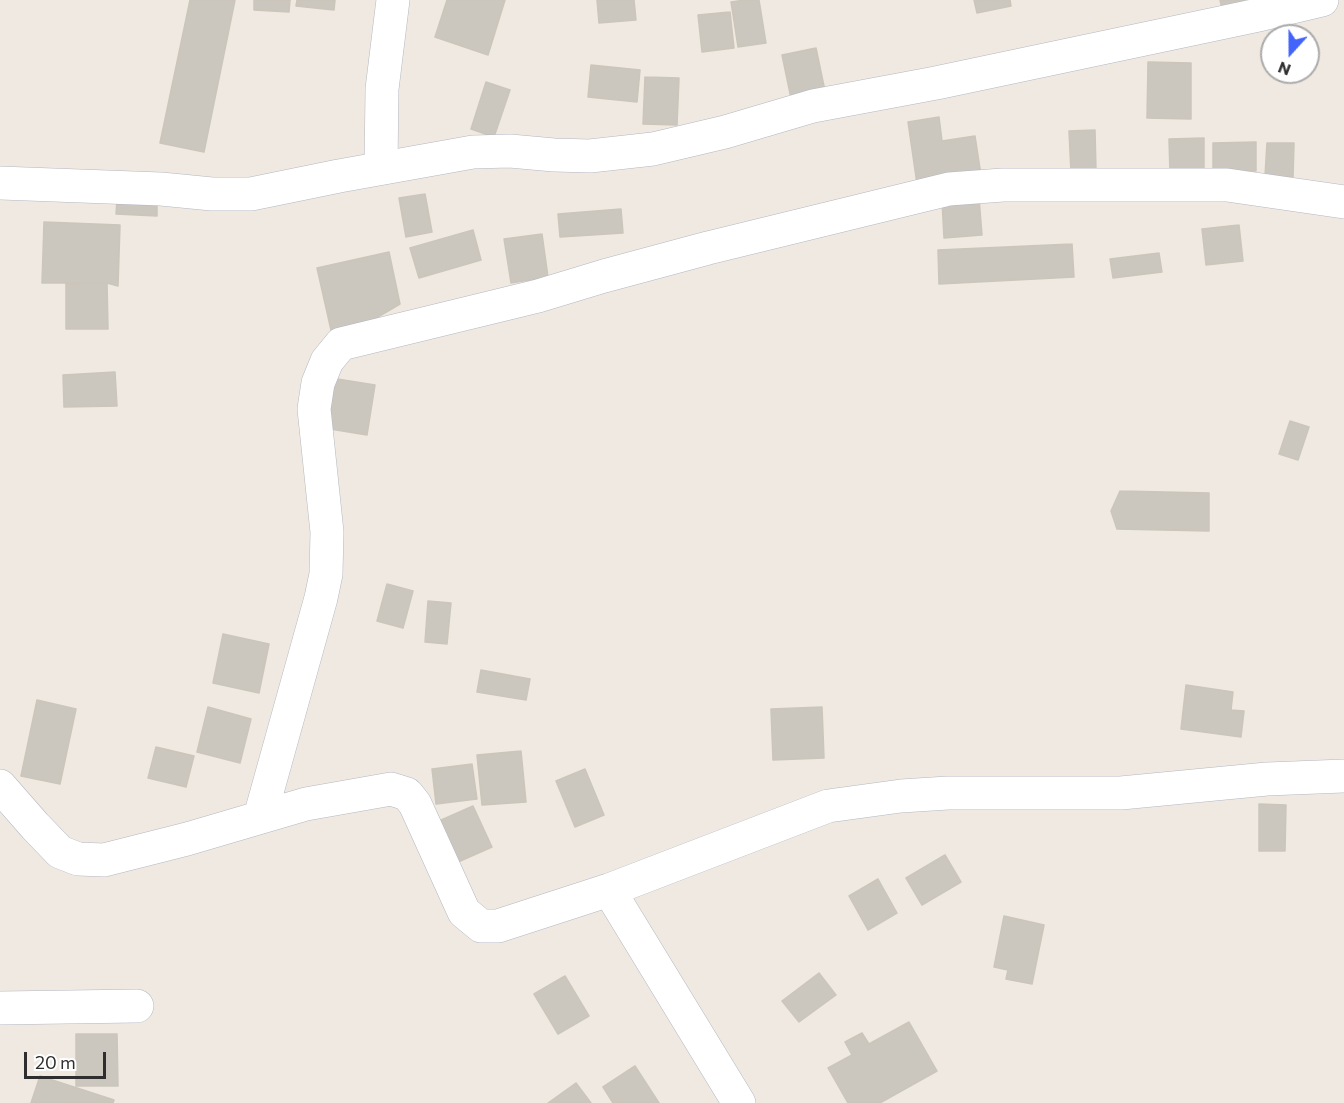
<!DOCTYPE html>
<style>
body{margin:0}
#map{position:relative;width:1344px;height:1103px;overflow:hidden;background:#efe9e1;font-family:Commissioner,sans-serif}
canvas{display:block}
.north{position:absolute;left:1260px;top:24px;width:60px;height:60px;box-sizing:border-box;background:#fff;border:2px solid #ababab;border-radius:50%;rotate:201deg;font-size:16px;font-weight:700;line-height:24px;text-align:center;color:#2e2e2e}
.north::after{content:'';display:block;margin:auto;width:21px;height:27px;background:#4264fb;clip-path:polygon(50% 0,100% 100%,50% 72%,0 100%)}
.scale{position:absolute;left:24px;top:1052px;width:82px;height:27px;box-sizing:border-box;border:3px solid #2e2e2e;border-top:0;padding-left:8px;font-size:18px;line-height:21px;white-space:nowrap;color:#2e2e2e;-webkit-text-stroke:4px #fff;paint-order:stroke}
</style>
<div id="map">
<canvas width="1344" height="1103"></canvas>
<div class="north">N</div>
<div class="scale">20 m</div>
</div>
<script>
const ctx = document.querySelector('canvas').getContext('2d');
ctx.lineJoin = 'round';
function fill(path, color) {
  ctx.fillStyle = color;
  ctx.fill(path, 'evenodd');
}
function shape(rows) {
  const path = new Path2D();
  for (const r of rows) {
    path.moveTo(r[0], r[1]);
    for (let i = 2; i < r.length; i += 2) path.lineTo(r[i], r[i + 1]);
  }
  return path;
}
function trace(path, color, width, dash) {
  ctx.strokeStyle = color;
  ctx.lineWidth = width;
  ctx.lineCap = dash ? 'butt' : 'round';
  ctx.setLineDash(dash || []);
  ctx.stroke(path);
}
const building = shape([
 [190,0,235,0,204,152,160,143,190,0],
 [254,0,290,0,289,12,254,10,254,0],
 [297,0,335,0,334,10,296,6,297,0],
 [447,0,505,0,488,55,435,37,447,0],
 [597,0,634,0,636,20,599,23,597,0],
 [745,0,759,0,766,43,738,47,731,2,745,0],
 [974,0,1010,0,1011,6,977,13,974,0],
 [1220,0,1244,0,1245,8,1223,13,1220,0],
 [730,12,734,48,702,52,698,15,730,12],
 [816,48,825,91,791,98,782,55,816,48],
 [1148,62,1191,63,1191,119,1147,118,1148,62],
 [591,65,640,70,637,102,588,97,591,65],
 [645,77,679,78,677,125,643,124,645,77],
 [486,82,510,90,494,137,471,129,486,82],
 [939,117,942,141,975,136,981,175,917,184,908,122,939,117],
 [1095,130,1096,171,1071,172,1069,131,1095,130],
 [1204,138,1204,172,1170,173,1169,139,1204,138],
 [1256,142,1256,171,1213,171,1213,143,1256,142],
 [1267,143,1294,143,1293,177,1265,176,1267,143],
 [425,194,432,232,406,237,399,198,425,194],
 [979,198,982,235,944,238,942,201,979,198],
 [117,200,157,202,157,216,116,214,117,200],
 [621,209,623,233,560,237,558,214,621,209],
 [44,222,120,225,118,286,107,283,42,283,44,222],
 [1239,225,1243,261,1206,265,1202,229,1239,225],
 [473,230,481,260,419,278,410,248,473,230],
 [542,234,548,277,511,283,504,239,542,234],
 [1072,244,1074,277,939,284,938,250,1072,244],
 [389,252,400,304,371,321,331,330,317,268,389,252],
 [1159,253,1162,272,1113,278,1110,259,1159,253],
 [107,283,108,329,66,329,66,284,107,283],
 [115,372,117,406,64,407,63,375,115,372],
 [331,378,375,385,367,435,324,428,331,378],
 [1290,421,1309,427,1298,460,1279,454,1290,421],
 [1120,491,1209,493,1209,531,1117,529,1111,511,1120,491],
 [387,584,413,591,403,628,377,621,387,584],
 [428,601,451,603,447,644,425,642,428,601],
 [223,634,269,644,259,693,213,683,223,634],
 [481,670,530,679,526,700,477,692,481,670],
 [1186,685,1233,692,1231,710,1244,711,1241,737,1181,729,1186,685],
 [37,700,76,709,60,784,21,776,37,700],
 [208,707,251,719,240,763,197,752,208,707],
 [822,707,824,758,773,760,771,709,822,707],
 [156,747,194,756,186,787,148,778,156,747],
 [521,751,526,802,482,805,477,755,521,751],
 [472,764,477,799,436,804,432,769,472,764],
 [585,769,604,815,575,827,556,781,585,769],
 [1259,804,1286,805,1285,851,1259,851,1259,804],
 [473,806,492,847,458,862,439,821,473,806],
 [945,855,961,882,922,905,906,878,945,855],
 [878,879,897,913,868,930,849,896,878,879],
 [1004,916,1044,925,1032,984,1006,979,1008,970,994,967,1004,916],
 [819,973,836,995,799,1022,782,1001,819,973],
 [565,976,589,1016,558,1034,534,994,565,976],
 [909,1022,937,1071,880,1103,848,1103,828,1068,852,1055,845,1042,862,1033,869,1044,909,1022],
 [76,1034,117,1034,118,1086,76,1086,76,1034],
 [635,1066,659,1103,613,1103,603,1087,635,1066],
 [40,1076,114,1100,113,1103,31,1103,40,1076],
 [576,1083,591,1103,548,1103,576,1083]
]);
fill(building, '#cbc7bf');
trace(building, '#cbc5ba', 1.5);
const minor = shape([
 [381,168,382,89,393,0],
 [0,183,161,189,212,194,251,194,339,176,473,152,510,151,554,155,590,156,653,149,725,132,813,106,936,83,1258,15,1322,0],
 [0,786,35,826,60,852,78,859,104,860,187,839,306,804,391,789,407,794,415,804,464,912,481,926,498,926,609,890,828,806,901,796,948,793,1121,793,1267,779,1344,776],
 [260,817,321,598,326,574,327,532,314,409,318,383,327,361,341,344,538,296,604,276,708,248,949,189,1003,185,1227,185,1344,202],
 [609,890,739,1103],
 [0,1008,137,1006]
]);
trace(minor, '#b4b7c1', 34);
trace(minor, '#fff', 33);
</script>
